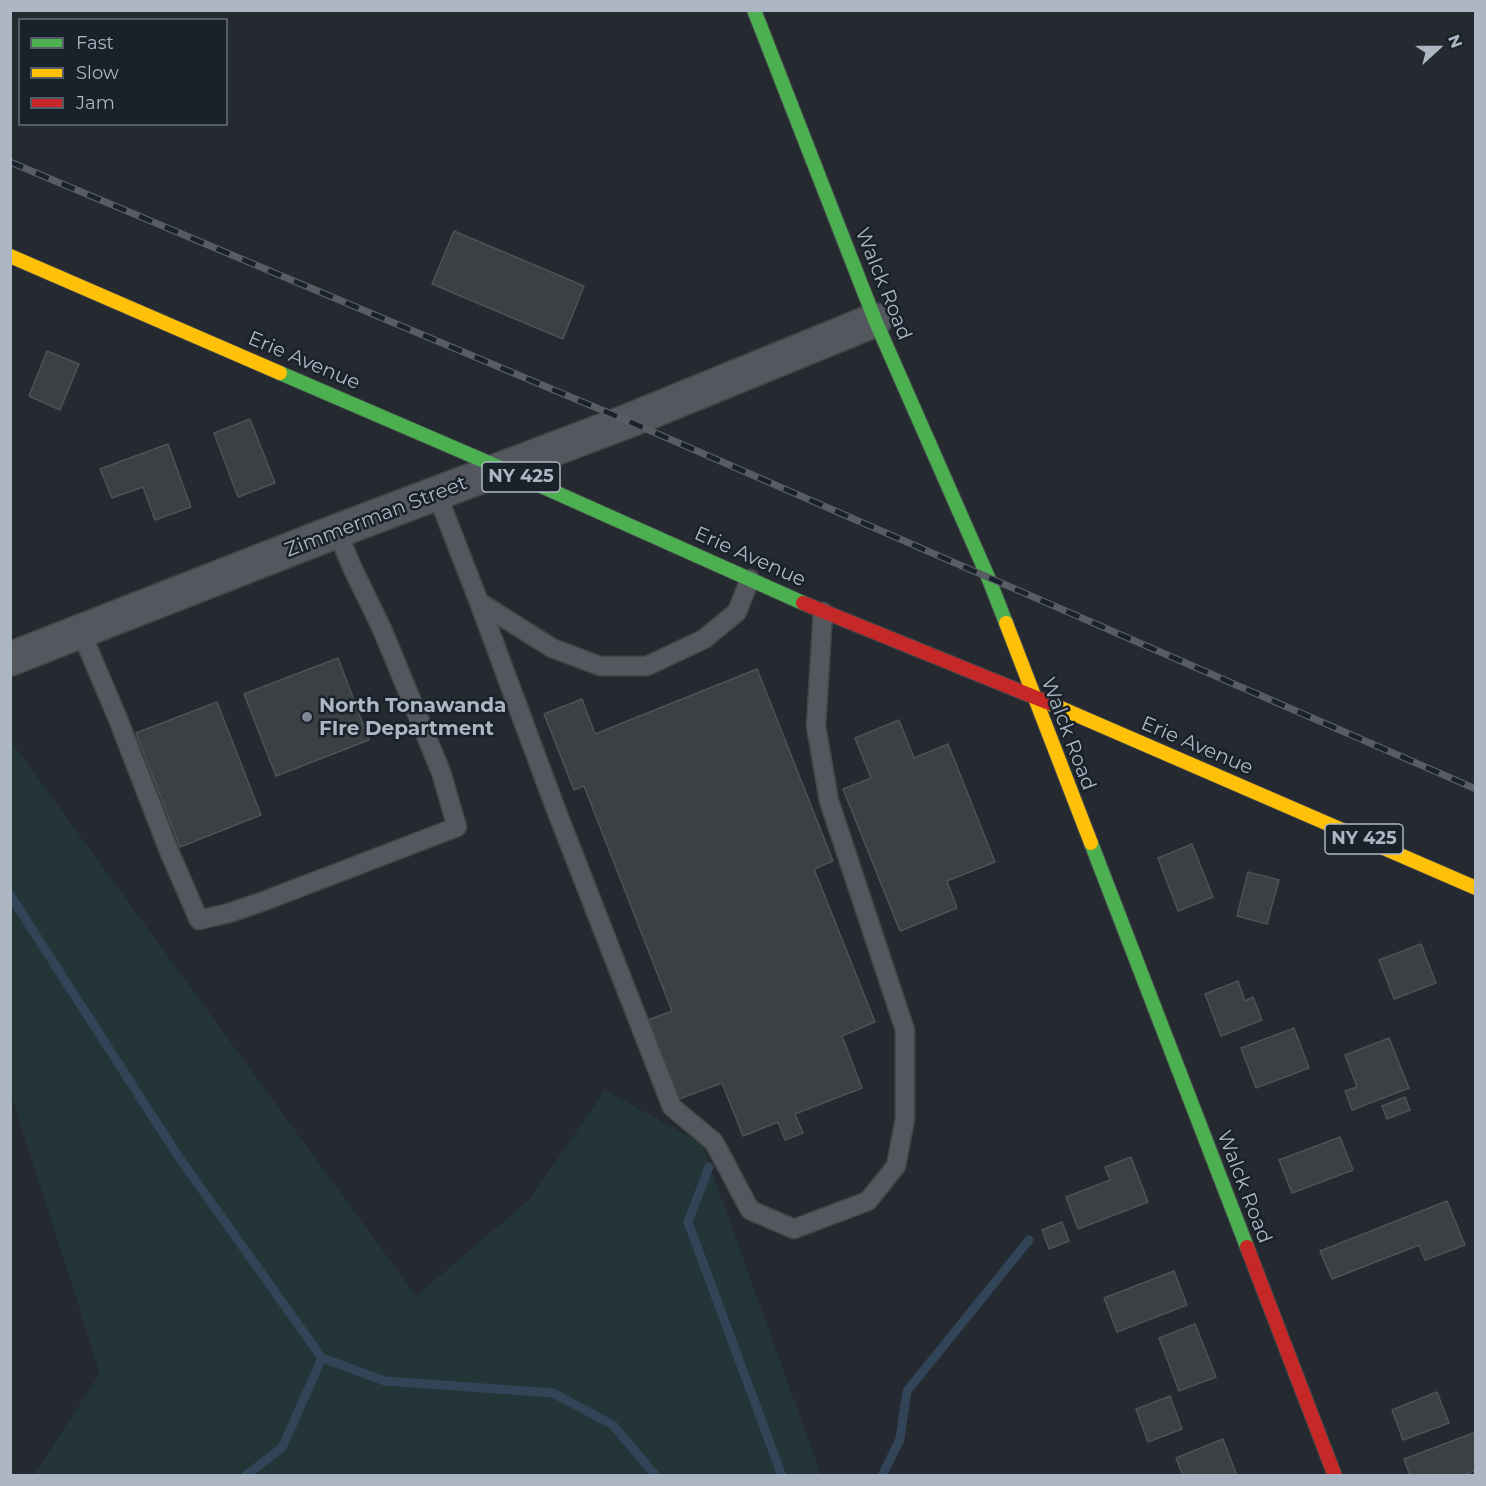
<!DOCTYPE html>
<style>
body{margin:0}
#map{position:relative;width:1486px;height:1486px;overflow:hidden;background:#252a30;font-family:Montserrat,sans-serif}
canvas{display:block}
.frame{position:absolute;inset:0;border:12px solid #adb7c3;pointer-events:none}
.legend{position:absolute;left:18px;top:18px;width:210px;height:108px;box-sizing:border-box;background:#19212a;border:2px solid #545d67;margin:0;padding:8px 10px;list-style:none;font-size:18px;color:#adb7c3}
.legend li{display:flex;align-items:center;gap:12px;height:30px}
.legend b{width:30px;border:2px solid #545d67}
.north{position:absolute;left:1408px;top:18px;width:60px;height:60px;-webkit-text-stroke:4px #19212a;paint-order:stroke;rotate:69deg;font-size:16px;font-weight:700;line-height:24px;text-align:center;color:#adb7c3}
.north::after{content:'';display:block;margin:auto;width:21px;height:27px;background:#adb7c3;clip-path:polygon(50% 0,100% 100%,50% 72%,0 100%)}
</style>
<div id="map">
<canvas width="1486" height="1486"></canvas>
<div class="frame"></div>
<ul class="legend">
<li><b style="height:8px;background:#4caf50"></b>Fast</li>
<li><b style="height:8px;background:#ffc107"></b>Slow</li>
<li><b style="height:8px;background:#c62828"></b>Jam</li>
</ul>
<div class="north">N</div>
</div>
<script>
const ctx = document.querySelector('canvas').getContext('2d');
ctx.lineJoin = 'round';
function fill(path, color) {
  ctx.fillStyle = color;
  ctx.fill(path, 'evenodd');
}
function shape(rows) {
  const path = new Path2D();
  for (const r of rows) {
    path.moveTo(r[0], r[1]);
    for (let i = 2; i < r.length; i += 2) path.lineTo(r[i], r[i + 1]);
  }
  return path;
}
function trace(path, color, width, dash) {
  ctx.strokeStyle = color;
  ctx.lineWidth = width;
  ctx.lineCap = dash ? 'butt' : 'round';
  ctx.setLineDash(dash || []);
  ctx.stroke(path);
}
function write(font, color, halo, rows, align = 'center') {
  ctx.font = font + ' Montserrat,sans-serif';
  ctx.lineWidth = 5;
  ctx.setLineDash([]);
  ctx.textBaseline = 'middle';
  ctx.strokeStyle = halo;
  ctx.fillStyle = color;
  for (const [text, x, y, turn = 0] of rows) {
    ctx.save();
    ctx.translate(x, y);
    ctx.rotate((+turn || 0) * Math.PI / 180);
    ctx.textAlign = isNaN(turn) ? turn : align;
    if (halo) ctx.strokeText(text, 0, 0);
    ctx.fillText(text, 0, 0);
    ctx.restore();
  }
}
fill(shape([
 [10,740,416,1296,529,1200,605,1090,702,1144,821,1475,34,1475,100,1373,11,1094]
]), '#233536');
trace(shape([
 [10,895,178,1156,322,1358,385,1381,553,1393,613,1425,656,1476],
 [709,1167,688,1222,782,1476],
 [245,1476,282,1448,322,1358],
 [882,1476,900,1439,907,1391,1029,1240]
]), '#324458', 9);
const building = shape([
 [454,231,584,286,563,339,432,284,454,231],
 [47,351,79,364,60,410,29,396,47,351],
 [250,419,275,483,238,497,214,433,250,419],
 [168,444,191,507,155,520,143,487,112,498,100,469,168,444],
 [338,658,369,740,276,776,244,694,338,658],
 [757,669,833,861,814,869,875,1022,842,1036,862,1088,795,1114,803,1133,785,1140,778,1122,743,1136,722,1083,676,1100,645,1021,672,1011,584,786,574,790,544,714,582,699,595,734,757,669],
 [217,702,261,815,180,847,136,733,217,702],
 [899,720,914,758,948,744,995,862,947,881,957,908,900,931,843,789,871,778,855,738,899,720],
 [1192,844,1213,897,1178,911,1158,858,1192,844],
 [1248,872,1279,880,1267,924,1237,916,1248,872],
 [1421,944,1436,983,1394,999,1379,960,1421,944],
 [1238,981,1245,1001,1253,997,1262,1020,1221,1036,1205,994,1238,981],
 [1294,1028,1309,1068,1256,1088,1241,1048,1294,1028],
 [1389,1038,1409,1088,1352,1110,1345,1091,1357,1087,1345,1055,1389,1038],
 [1405,1097,1410,1110,1387,1119,1382,1106,1405,1097],
 [1340,1137,1353,1170,1292,1193,1279,1160,1340,1137],
 [1131,1157,1148,1202,1078,1229,1066,1197,1110,1180,1105,1167,1131,1157],
 [1447,1201,1465,1245,1425,1260,1419,1245,1332,1279,1320,1251,1447,1201],
 [1062,1222,1069,1241,1049,1249,1042,1230,1062,1222],
 [1174,1271,1187,1305,1117,1332,1104,1298,1174,1271],
 [1195,1324,1216,1377,1179,1391,1159,1338,1195,1324],
 [1437,1392,1449,1423,1403,1440,1392,1410,1437,1392],
 [1170,1396,1182,1429,1148,1442,1136,1409,1170,1396],
 [1476,1432,1476,1470,1462,1476,1410,1476,1404,1459,1476,1432],
 [1223,1439,1237,1476,1183,1476,1176,1458,1223,1439]
]);
fill(building, '#3c4045');
trace(building, '#4c5258', 1.5);
const lane = shape([
 [437,494,479,602,552,648,600,666,647,666,704,639,737,612,750,579],
 [479,602,555,807,672,1107,714,1142,750,1210,794,1229,868,1201,896,1166,905,1119,905,1030,829,801,816,726,823,612],
 [81,632,118,719,169,851,199,920,229,913,264,901,457,827,441,772,382,629,351,565,337,531]
]);
const street = shape([
 [10,659,337,531,628,421,875,320]
]);
const fast = shape([
 [754,10,875,320,988,577,1006,623],
 [280,373,503,469,803,603],
 [1091,843,1247,1247]
]);
const slow = shape([
 [10,256,280,373],
 [1006,623,1091,843],
 [1049,703,1476,888]
]);
const jam = shape([
 [803,603,1049,703],
 [1247,1247,1335,1476]
]);
trace(lane, '#42464b', 21);
trace(street, '#42464b', 36);
trace(fast, '#42464b', 16);
trace(slow, '#42464b', 16);
trace(jam, '#42464b', 16);
trace(lane, '#54585e', 18);
trace(street, '#54585e', 33);
trace(fast, '#4caf50', 14);
trace(slow, '#ffc107', 14);
trace(jam, '#c62828', 14);
const rail = shape([
 [10,162,628,421,1476,789]
]);
trace(rail, '#575d62', 7);
trace(rail, '#19212a', 4.5, [14]);
for (const [x, y, r, color] of [
 [307,717,6,"#7d8690"]
]) {
  const dot = new Path2D();
  dot.arc(x, y, r, 0, 2 * Math.PI);
  ctx.fillStyle = color;
  ctx.fill(dot);
  trace(dot, '#19212a', 2);
}
for (const [x, y, w] of [
 [521,477,78],
 [1364,839,78]
]) {
  const box = new Path2D();
  box.roundRect(x - w / 2, y - 15, w, 30, 4.5);
  ctx.fillStyle = '#19212a';
  ctx.fill(box);
  trace(box, '#adb7c3', 1.5);
}
write('bold 18px', '#adb7c3', null, [
 ["NY 425",521,477],
 ["NY 425",1364,839]
]);
write('20px', '#adb7c3', '#19212a', [
 ["Walck Road",883,284,68],
 ["Erie Avenue",304,361,23],
 ["Zimmerman Street",376,517,-21],
 ["Erie Avenue",750,557,24],
 ["Walck Road",1068,734,69],
 ["Erie Avenue",1197,746,23],
 ["Walck Road",1244,1187,69]
]);
write('bold 20px', '#adb7c3', '#19212a', [
 ["North Tonawanda",319,706],
 ["FIre Department",319,729]
], 'left');
</script>
